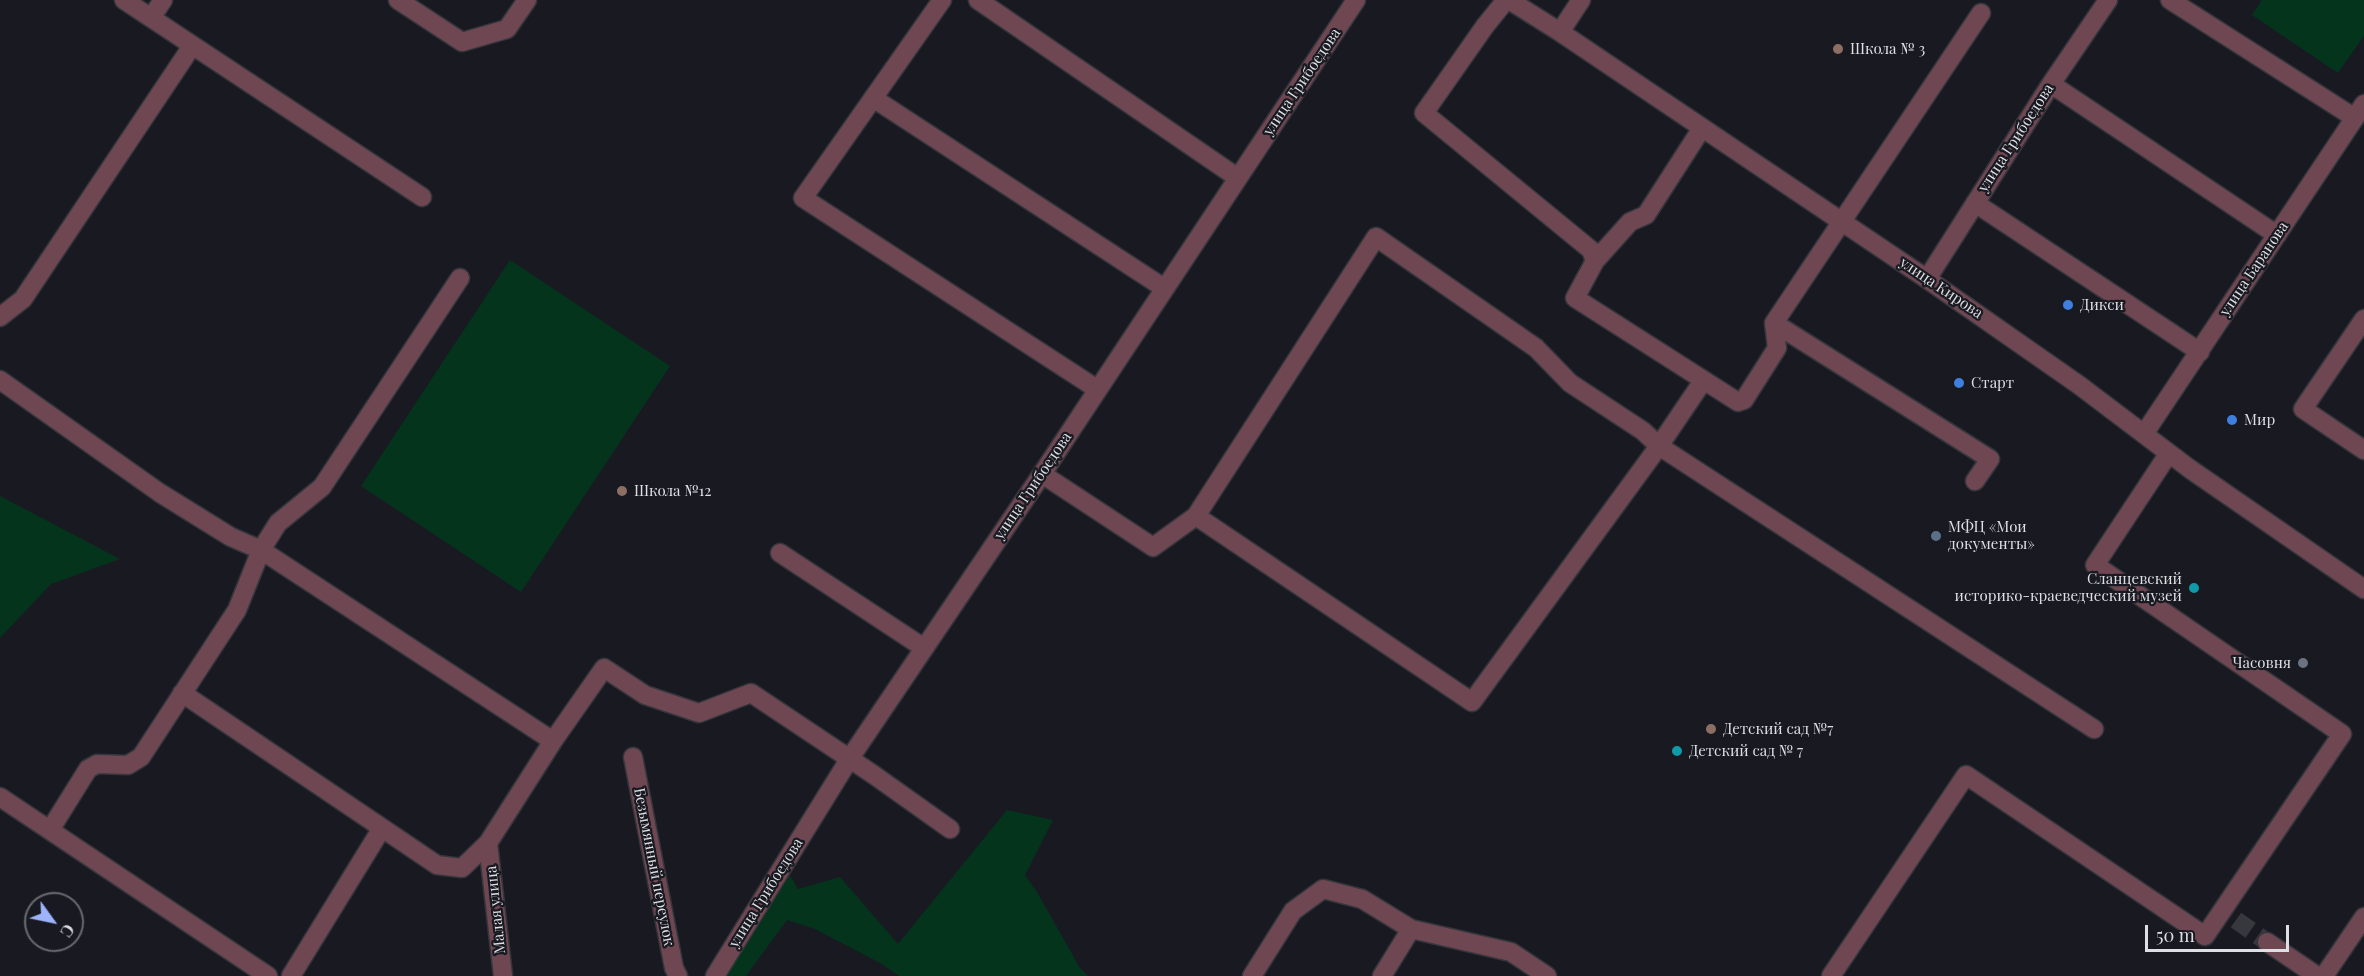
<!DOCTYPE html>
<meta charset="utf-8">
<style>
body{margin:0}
#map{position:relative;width:2364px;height:976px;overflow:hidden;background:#191a21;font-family:"Playfair Display",serif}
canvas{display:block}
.north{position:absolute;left:24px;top:892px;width:60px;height:60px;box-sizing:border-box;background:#191a21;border:2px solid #68696f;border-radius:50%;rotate:123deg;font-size:16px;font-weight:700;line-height:24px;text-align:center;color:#dedfe4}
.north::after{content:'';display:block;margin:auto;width:21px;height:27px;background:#9db4fd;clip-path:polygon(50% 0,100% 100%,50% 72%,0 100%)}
.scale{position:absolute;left:2145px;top:925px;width:144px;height:27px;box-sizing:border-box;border:3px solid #dedfe4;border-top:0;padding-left:8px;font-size:18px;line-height:21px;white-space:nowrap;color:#dedfe4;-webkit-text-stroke:4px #191a21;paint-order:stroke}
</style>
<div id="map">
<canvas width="2364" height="976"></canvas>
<div class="north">С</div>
<div class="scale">50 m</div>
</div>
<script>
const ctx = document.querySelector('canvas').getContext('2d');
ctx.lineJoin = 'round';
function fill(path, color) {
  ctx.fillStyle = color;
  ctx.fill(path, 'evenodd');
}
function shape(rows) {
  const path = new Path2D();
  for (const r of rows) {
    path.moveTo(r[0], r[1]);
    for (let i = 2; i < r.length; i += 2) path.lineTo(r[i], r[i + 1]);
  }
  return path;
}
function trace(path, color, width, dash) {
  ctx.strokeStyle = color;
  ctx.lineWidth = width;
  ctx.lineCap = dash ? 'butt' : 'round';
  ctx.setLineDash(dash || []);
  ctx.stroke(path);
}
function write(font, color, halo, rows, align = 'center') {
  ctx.font = font + ' "Playfair Display",serif';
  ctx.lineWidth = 4.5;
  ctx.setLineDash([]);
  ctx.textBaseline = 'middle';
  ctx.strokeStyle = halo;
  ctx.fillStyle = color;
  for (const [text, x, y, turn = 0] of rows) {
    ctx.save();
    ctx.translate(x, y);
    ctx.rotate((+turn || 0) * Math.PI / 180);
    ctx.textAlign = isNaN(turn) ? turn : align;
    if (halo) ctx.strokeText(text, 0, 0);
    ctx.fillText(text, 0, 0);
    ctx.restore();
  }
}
fill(shape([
 [2262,0,2364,0,2364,36,2338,73,2252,15],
 [510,260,670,366,521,592,361,486],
 [0,496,120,559,51,584,0,638],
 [1007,810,1053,820,1025,875,1037,892,1080,968,1088,976,899,976,880,963,815,929,787,920,746,976,726,976,790,875,798,889,840,877,898,944]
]), '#04341c');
trace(shape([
 [2236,920,2267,942]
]), '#37383e', 18, [18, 9]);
const minor = shape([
 [124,0,422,197],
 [398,0,462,42,507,29,527,0],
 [942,0,803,198,1097,389],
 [978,0,1238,178],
 [1506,0,1485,26,1424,113,1591,250,1595,261,1575,298,1738,402,1744,400,1777,348,1774,323],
 [1509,0,1560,32,1927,279,2079,385,2190,469,2364,589],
 [2170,0,2355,118],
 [151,18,163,0],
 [1560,32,1581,0],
 [2051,84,2277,235],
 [873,98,1164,288],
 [1975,203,2200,352],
 [1595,261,1630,222,1646,215,1702,128],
 [1927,279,2051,84,2108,0],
 [0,317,23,299,192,46],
 [2364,319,2303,409,2364,450],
 [0,380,160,493,231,537,261,550,553,741],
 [2144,434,2364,104],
 [1042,474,1153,547,1196,516,1376,237,1536,348,1570,383,1643,431,1659,446,2094,729],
 [1975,481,1990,459,1774,323,1981,13],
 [1196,516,1472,702,1659,446,1703,381],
 [780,553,924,648],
 [182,693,437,865,462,868,488,843,553,741,604,668,645,695,699,713,751,693,874,775,950,829],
 [633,757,674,968,678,976],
 [0,797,268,976],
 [50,830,88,769,97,764,128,765,141,757,237,610,261,550,278,523,322,487,460,278],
 [488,843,503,976],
 [2267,942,2317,976],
 [291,976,382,828],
 [715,976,850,758,1042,474,1356,0],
 [1252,976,1293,911,1323,889,1362,899,1411,929,1511,952,1547,976],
 [1382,976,1411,929],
 [1831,976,1966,775,2205,936,2342,734,2095,565,2169,453],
 [2324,976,2364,917]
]);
trace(minor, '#35363c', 21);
trace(minor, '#6f4752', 18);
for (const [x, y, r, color] of [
 [1838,49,6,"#8d6e63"],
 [2068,305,6,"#3f7fe0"],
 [1959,383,6,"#3f7fe0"],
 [2232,420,6,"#3f7fe0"],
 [622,491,6,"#8d6e63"],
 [1936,536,6,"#5c6f8a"],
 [2194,588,6,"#0f9aa8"],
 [2303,663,6,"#6b7280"],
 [1711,729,6,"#8d6e63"],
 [1677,751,6,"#0f9aa8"]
]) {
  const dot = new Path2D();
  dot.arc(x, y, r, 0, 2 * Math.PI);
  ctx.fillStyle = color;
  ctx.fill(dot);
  trace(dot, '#191a21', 2);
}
write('15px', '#dedfe4', '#191a21', [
 ["Школа № 3",1850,49],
 ["Дикси",2080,305],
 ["Старт",1971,383],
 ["Мир",2244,420],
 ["Школа №12",634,491],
 ["МФЦ «Мои",1948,527],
 ["документы»",1948,544],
 ["Сланцевский",2182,579,"right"],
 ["историко-краеведческий музей",2182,596,"right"],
 ["Часовня",2291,663,"right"],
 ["Детский сад №7",1723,729],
 ["Детский сад № 7",1689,751]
], 'left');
write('15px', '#dedfe4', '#191a21', [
 ["улица Грибоедова",1302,82,-56],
 ["улица Грибоедова",2016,138,-57],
 ["улица Баранова",2254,269,-56],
 ["улица Кирова",1941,288,34],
 ["улица Грибоедова",1033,486,-56],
 ["Безымянный переулок",654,867,79],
 ["улица Грибоедова",766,893,-58],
 ["Малая улица",496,910,-96]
]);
</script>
